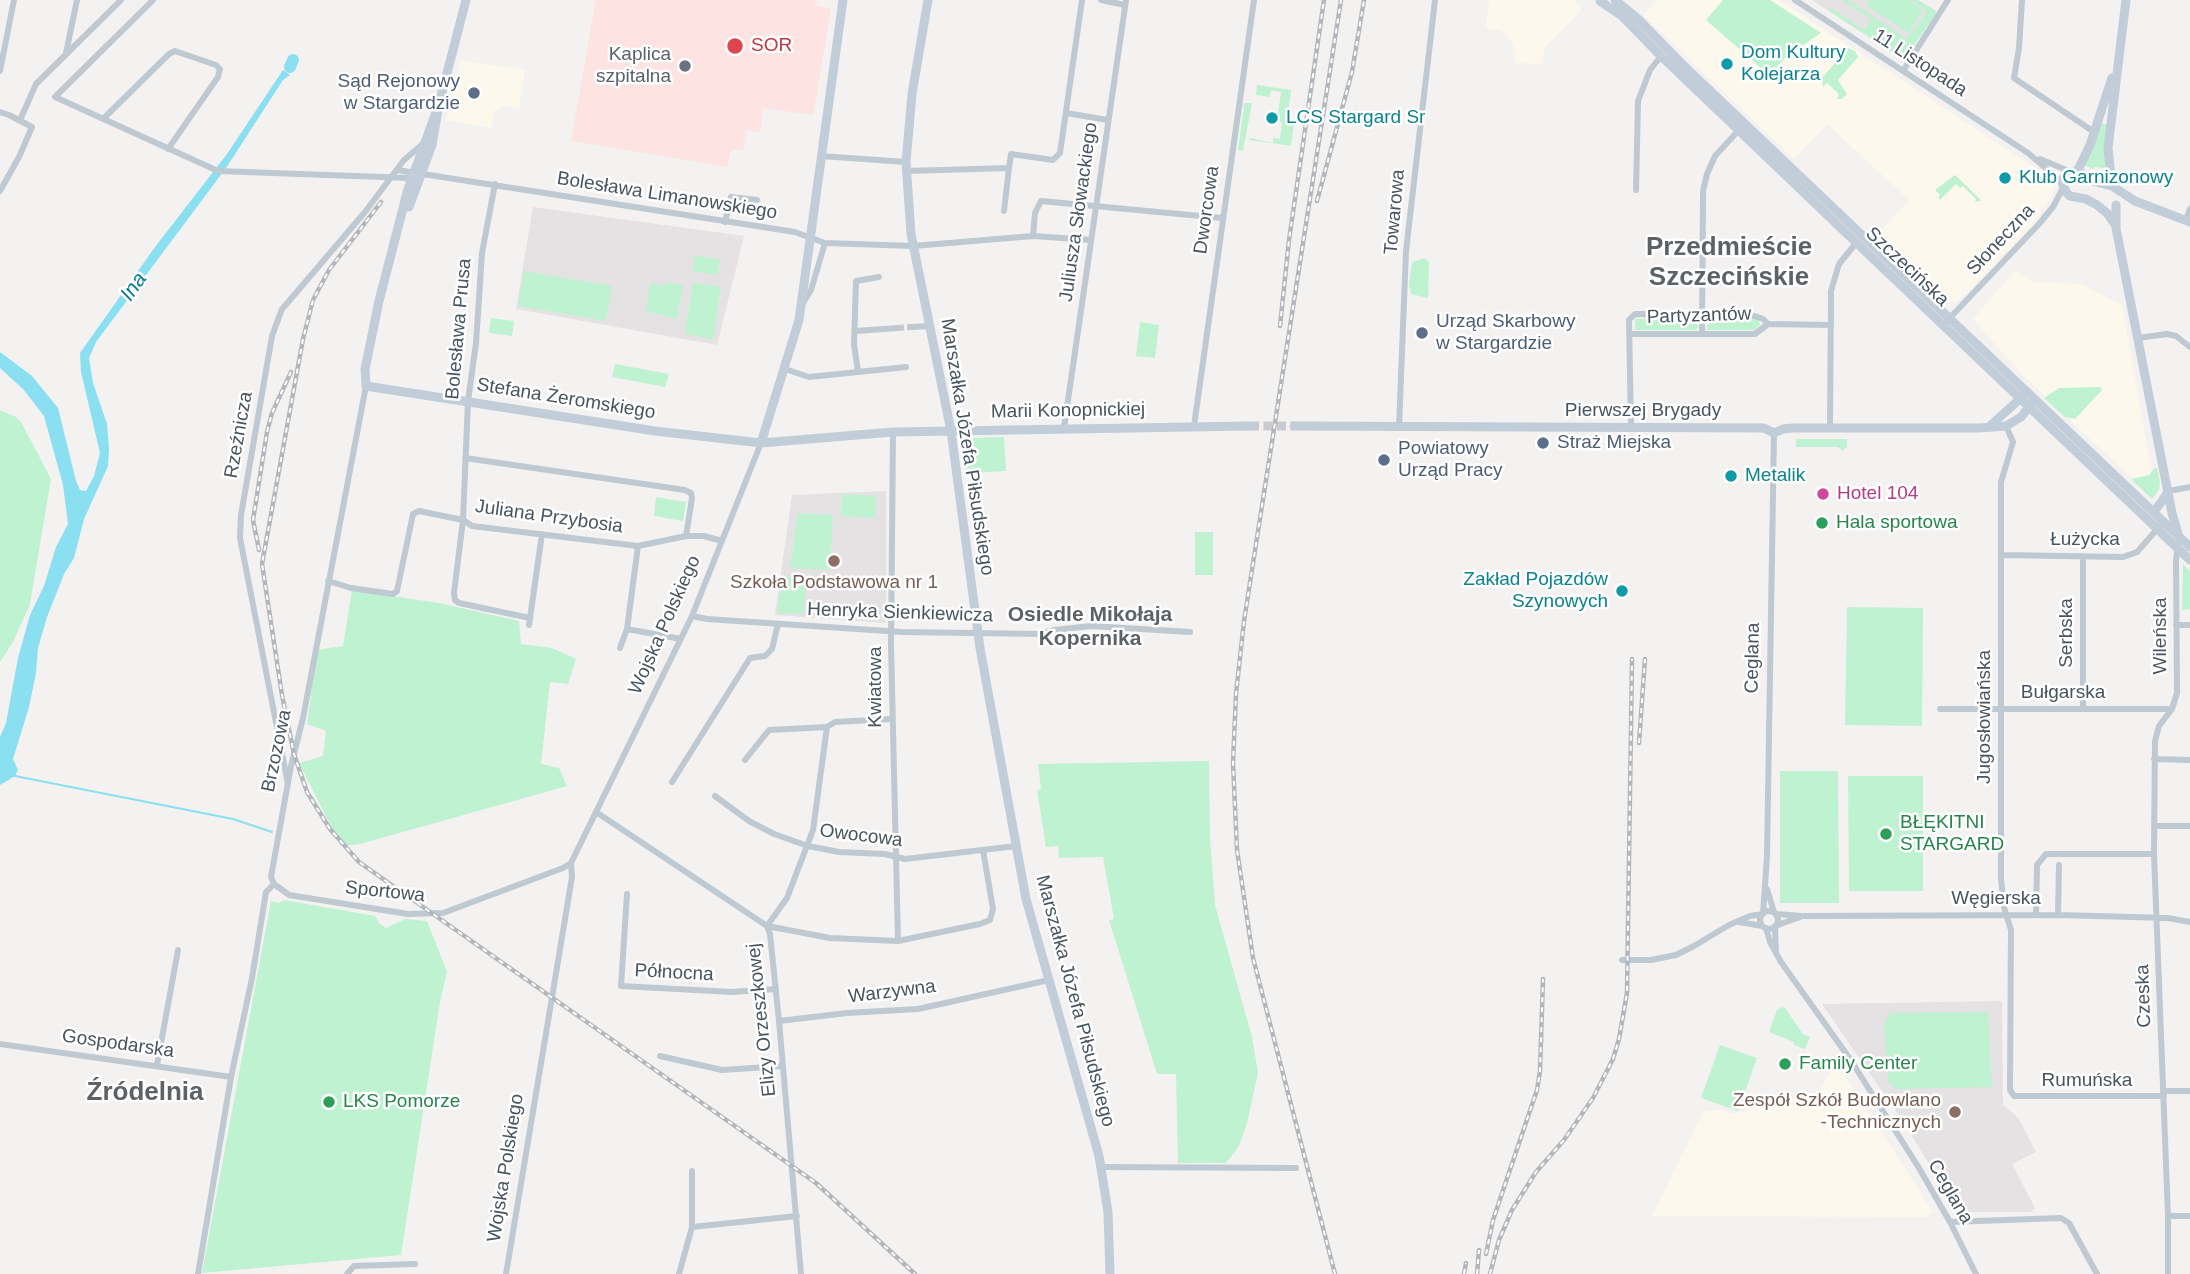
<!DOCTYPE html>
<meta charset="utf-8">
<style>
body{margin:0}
canvas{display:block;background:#f4f1f1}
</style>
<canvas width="2190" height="1274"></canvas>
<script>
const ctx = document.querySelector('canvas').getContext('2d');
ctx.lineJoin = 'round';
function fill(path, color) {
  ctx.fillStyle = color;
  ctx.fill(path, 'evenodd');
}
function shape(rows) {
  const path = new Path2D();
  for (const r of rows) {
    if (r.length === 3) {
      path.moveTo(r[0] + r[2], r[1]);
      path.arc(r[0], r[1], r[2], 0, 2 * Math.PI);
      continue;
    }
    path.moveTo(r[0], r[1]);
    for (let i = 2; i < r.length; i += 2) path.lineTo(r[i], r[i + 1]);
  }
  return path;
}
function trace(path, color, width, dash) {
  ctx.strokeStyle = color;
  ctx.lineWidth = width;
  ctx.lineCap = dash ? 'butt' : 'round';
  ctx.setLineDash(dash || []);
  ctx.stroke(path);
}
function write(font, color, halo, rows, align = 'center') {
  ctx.font = font + ' Arial,sans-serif';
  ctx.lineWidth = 5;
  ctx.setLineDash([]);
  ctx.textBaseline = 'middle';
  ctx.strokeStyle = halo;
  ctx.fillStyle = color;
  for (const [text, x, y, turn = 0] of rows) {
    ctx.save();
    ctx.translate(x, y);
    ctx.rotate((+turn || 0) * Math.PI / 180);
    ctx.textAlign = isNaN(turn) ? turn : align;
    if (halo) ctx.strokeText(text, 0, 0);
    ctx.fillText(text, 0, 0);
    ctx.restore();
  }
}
fill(shape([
 [1489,0,1576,0,1575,3,1582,9,1545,48,1542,64,1516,63,1513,44,1502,31,1486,28],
 [1657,0,1779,0,2049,177,2055,185,2052,196,2029,228,1969,290,1957,301,1946,303,1876,236,1909,200,1827,124,1794,159,1643,15],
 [461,60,525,70,519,109,503,106,498,111,494,110,491,128,446,120],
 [2016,270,2034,282,2082,284,2122,306,2154,485,2150,496,2023,375,1973,319],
 [1835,1061,1933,1212,1926,1217,1652,1216,1703,1112,1721,1109,1733,1114,1819,1093]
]), '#fdf8ec');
fill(shape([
 [1812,0,1918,0,1935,10,1903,59],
 [533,207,744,236,717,345,516,309],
 [886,491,886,623,775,615,792,495],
 [2002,1001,2003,1104,2019,1119,2036,1152,2012,1164,2035,1208,2030,1212,1958,1212,1904,1123,1822,1004]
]), '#e5e2e3');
fill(shape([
 [596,0,815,0,815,5,831,9,813,115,763,108,760,132,746,130,743,150,731,150,727,167,571,141]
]), '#fde4e3');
fill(shape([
 [1723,0,1770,0,1821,33,1788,55,1772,72,1765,67,1762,69,1706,20],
 [1842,0,1848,0,1907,39,1927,11,1911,0,1918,0,1937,12,1904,60,1829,11,1831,8,1864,30,1871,19],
 [1869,0,1908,0,1923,10,1908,33,1866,5],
 [1848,48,1855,51,1858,57,1838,80,1847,94,1842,99,1837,99,1839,94,1827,83,1823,87,1822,78],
 [1257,85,1291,90,1287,122,1294,123,1291,146,1249,140,1250,138,1273,143,1273,138,1280,139,1282,123,1277,121,1281,92,1271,90,1269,97,1256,95],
 [1245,103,1252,103,1243,151,1238,150,1244,107,1242,107],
 [2102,123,2107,125,2105,168,2095,167,2093,169,2086,166,2085,162],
 [1955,175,1981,200,1980,201,1975,202,1976,199,1963,186,1960,188,1956,184,1940,200,1938,197,1940,195,1935,190],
 [695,256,720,259,718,275,693,271],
 [1425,258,1429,262,1428,298,1411,294,1409,284,1412,262],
 [524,271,612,286,606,321,518,306],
 [666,282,683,285,677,319,646,311,650,283,665,286],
 [693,283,721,287,713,339,685,334],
 [491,318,514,321,512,336,489,333],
 [1635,319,1697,319,1698,328,1695,330,1635,330],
 [1708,319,1758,319,1760,325,1755,330,1707,330],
 [1140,322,1159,325,1155,358,1136,356],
 [615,364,669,374,665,387,612,377],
 [2100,387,2102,390,2075,419,2065,417,2044,398,2059,388],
 [0,410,16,417,21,422,51,479,30,604,13,642,0,662],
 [1004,437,1006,471,966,473,962,444,972,438],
 [1796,439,1847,439,1847,447,1842,451,1838,447,1796,447],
 [2155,468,2157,468,2160,482,2159,490,2152,499,2131,479,2149,475],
 [842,494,876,496,875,518,841,516],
 [656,497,686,502,683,521,654,516],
 [798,513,833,515,830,570,790,568],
 [1195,532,1213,532,1213,575,1195,575],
 [2183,564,2190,571,2190,609,2182,610],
 [782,576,807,579,803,614,777,613],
 [352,590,439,603,519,621,521,644,552,648,576,659,568,684,550,682,541,764,559,768,567,786,360,844,341,846,299,763,323,756,326,731,307,724,317,650,343,646],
 [1847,607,1923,608,1922,726,1845,725],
 [1209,761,1210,839,1215,905,1252,1037,1258,1073,1247,1123,1239,1146,1226,1163,1178,1163,1176,1074,1157,1074,1109,920,1114,919,1103,857,1059,858,1058,846,1046,847,1037,790,1041,789,1038,764],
 [1780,771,1838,771,1839,903,1780,903],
 [1848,776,1923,776,1923,891,1849,891],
 [284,900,375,916,380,924,386,928,405,919,427,921,447,972,440,1002,401,1255,202,1273,271,901,279,903],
 [1782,1007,1785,1008,1803,1034,1810,1037,1805,1049,1794,1045,1794,1042,1769,1032,1777,1010],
 [1988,1012,1992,1087,1895,1089,1888,1082,1884,1025,1890,1013],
 [1720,1045,1757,1058,1738,1111,1701,1098]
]), '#bff2d1');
fill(shape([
 [283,70,290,75,283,80,226,168,96,342,89,358,93,383,107,424,109,449,108,466,84,519,74,558,64,574,47,617,38,648,36,673,29,707,13,759,18,770,15,776,0,785,0,737,6,723,18,658,30,615,44,586,56,547,68,524,63,485,44,416,23,389,0,368,0,352,32,376,58,408,76,481,80,490,86,491,94,476,100,453,81,372,80,353,155,247,227,154]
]), '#8adff1');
trace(shape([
 [15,776,233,819,272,832]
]), '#8adff1', 2);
trace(shape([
 [290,67,293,60]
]), '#8adff1', 12);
trace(shape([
 [898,328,912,327]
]), '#c9cacd', 6, [6, 3]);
trace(shape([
 [1250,426,1294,426]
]), '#c9cacd', 9, [9, 4.5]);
trace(shape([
 [153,0,55,97,218,171,409,178,413,175],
 [1101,0,1125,5],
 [1795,0,2028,153,2062,182],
 [2022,0,2019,48,2014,78,2094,132],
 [66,53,77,0],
 [0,71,14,0],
 [1903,71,1948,0],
 [0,112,9,115,32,127,19,157,0,191],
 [1066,113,1108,120],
 [103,119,169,54,175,51,216,65,220,69,218,77,168,149],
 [20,120,36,84,121,0],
 [821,156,906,162],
 [2040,159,2071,172],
 [1009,168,1011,154,1053,160,1060,153,1082,0],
 [397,170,795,232,825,243,913,246,1033,236,1091,240],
 [907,171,1009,168,1004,211],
 [495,184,482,253,476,343,468,401,463,520,454,593,455,600,459,603,530,618],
 [1636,190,1638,101,1650,70,1661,56],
 [2186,220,2190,209],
 [725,222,731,197,757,200],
 [1033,236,1035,213,1041,201,1222,218],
 [879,277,856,281,854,344,858,372,906,367],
 [803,303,811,290,825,243],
 [1943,325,2039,224,2053,207,2063,188],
 [912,327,930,326],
 [856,331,898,328],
 [1629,334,1755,334,1768,324],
 [1702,334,1703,191,1707,174,1715,156,1739,130],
 [2138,338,2167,334,2176,336,2190,347],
 [785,369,809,377,858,372],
 [1194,426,1254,0],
 [2006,426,2013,442,2001,482,2001,879,2004,907,2011,930,2010,1090,2014,1096,2164,1096],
 [1399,427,1406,251,1435,0],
 [1064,428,1126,0],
 [1631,428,1629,320,1635,314,1755,316,1763,319,1768,324,1831,325],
 [1830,428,1831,291,1839,264,1857,242],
 [893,432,891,645,898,941],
 [465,458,685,490,691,493,692,498,686,536],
 [2169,491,2190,487],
 [2001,555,2123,557,2137,552,2159,527],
 [2083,557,2083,709],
 [328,581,351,588,393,594,397,591,413,514,419,511,463,520,472,526,638,546,686,536,704,536,722,541],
 [692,616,707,619,902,632,1039,634,1054,630,1091,626,1190,632],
 [529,625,542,534],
 [2176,625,2190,625],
 [627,629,681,639],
 [620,648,627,629,638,546],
 [1940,709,2172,709],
 [2154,759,2190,760],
 [745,760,769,730,827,727,835,722,892,719],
 [672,782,750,658,765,656,772,649,778,624],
 [288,784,240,538,241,515,272,336,282,309,289,301,365,212,404,160,424,143],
 [715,796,749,821,774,834,808,846,839,852,885,854,905,859,1016,846],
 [596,812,767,926,770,934,779,1021,801,1274],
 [2154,826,2190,826],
 [274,884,271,877,291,766,303,718,366,386],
 [274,884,289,895,408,914,443,913,563,868,571,863],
 [1767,889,1774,912],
 [627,894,621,986,732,992,776,989],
 [1769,920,9],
 [1776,914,1802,916,2058,915,2168,918,2190,922],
 [2036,915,2037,865,2046,854,2154,854],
 [2058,915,2059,865],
 [1739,922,1762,926],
 [767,926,830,938,898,941,980,924,990,920,993,909,983,850],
 [767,926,787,898,813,830,827,727],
 [1766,928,1770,942,1781,962,1850,1059,1919,1168,1950,1222,1976,1274],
 [1776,952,1775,926,1800,917],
 [1622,960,1651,960,1676,955,1694,946,1729,925,1750,916,1763,914,1767,856,1774,433],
 [779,1021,847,1013,918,1009,1049,980],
 [0,1044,231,1077],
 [660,1056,722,1070,783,1066],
 [157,1065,178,950],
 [2164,1091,2190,1091],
 [1101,1167,1296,1168],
 [2168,1216,2190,1216],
 [1950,1222,2061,1218,2069,1223,2097,1274],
 [692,1227,797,1216],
 [198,1274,231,1077,252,978,266,892,274,884],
 [347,1274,354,1266,415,1264],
 [506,1274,572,877,571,863,692,616,761,443],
 [679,1274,692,1227,692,1171],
 [2168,1274,2168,1216,2154,854,2155,741,2159,726,2172,709,2177,693,2176,561,2179,536]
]), '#bfc9d1', 6);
trace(shape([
 [928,0,912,94,906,162,911,234,951,431,980,648,1026,899,1099,1156,1108,1212,1110,1274],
 [1615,0,1638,19,1683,65,2190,547],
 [1600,1,1622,16,1661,56,1842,229,2190,560],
 [439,104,408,189,379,301,365,369,366,386,655,431,761,443,893,432,1250,426],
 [2077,172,2090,145,2112,78],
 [2112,186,2108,148,2126,0],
 [2116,205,2116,228,2172,513,2178,534],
 [409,207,432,145,439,104,466,0],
 [2116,226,2107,213,2097,205,2086,199,2070,196,2066,192,2062,182,2066,174,2071,172,2081,173,2092,181,2112,186,2135,201,2190,222],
 [1294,426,1764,428,1774,433,1783,429,1793,428,1979,428,2006,426,2021,417,2032,403],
 [1990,426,2022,397],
 [761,443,799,320,843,0],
 [2154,512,2169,491]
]), '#c1cdd9', 9);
const rail = shape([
 [1317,201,1352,72,1364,0],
 [381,202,329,270,313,300,303,339,262,564,282,695,294,754,307,792,330,829,359,862,816,1183,915,1274],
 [1280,326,1289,240,1324,0],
 [259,550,253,520,267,432,272,413,291,372],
 [1639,743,1645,659],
 [1486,1254,1493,1220,1537,1090,1540,1071,1543,979],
 [1335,1274,1253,958,1237,850,1233,763,1236,694,1244,621,1341,0],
 [1464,1274,1466,1263],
 [1477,1274,1479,1250],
 [1490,1274,1499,1240,1512,1210,1536,1172,1564,1140,1593,1098,1613,1059,1619,1039,1627,993,1632,659]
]);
trace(rail, '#b3b7bc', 4.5);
trace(rail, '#fff', 2, [5]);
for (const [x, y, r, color] of [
 [735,46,9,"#e0444e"],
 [1727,64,7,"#0f9aa8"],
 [685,66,7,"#6b7280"],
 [474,93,7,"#5c6f8a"],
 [1272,118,7,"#0f9aa8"],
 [2005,178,7,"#0f9aa8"],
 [1422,333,7,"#5c6f8a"],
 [1543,443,7,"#5c6f8a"],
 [1384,460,7,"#5c6f8a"],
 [1731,476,7,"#0f9aa8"],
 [1823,494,7,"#d1479c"],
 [1822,523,7,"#2e9e5b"],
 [834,561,7,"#8d6e63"],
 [1622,591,7,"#0f9aa8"],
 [1886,834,7,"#2e9e5b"],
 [1785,1064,7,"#2e9e5b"],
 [329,1102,7,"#2e9e5b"],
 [1955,1112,7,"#8d6e63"]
]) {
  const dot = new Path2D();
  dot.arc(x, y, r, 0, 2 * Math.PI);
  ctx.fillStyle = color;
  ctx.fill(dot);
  trace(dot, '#fff', 2.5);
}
write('19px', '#be3a42', '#fff', [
 ["SOR",751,46]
], 'left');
write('19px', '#0d838f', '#fff', [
 ["Dom Kultury",1741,53],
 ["Kolejarza",1741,75],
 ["LCS Stargard Sr",1286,118],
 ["Klub Garnizonowy",2019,178],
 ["Metalik",1745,476],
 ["Zakład Pojazdów",1608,580,"right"],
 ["Szynowych",1608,602,"right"]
], 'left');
write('19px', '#5b616d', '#fff', [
 ["Kaplica",671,55],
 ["szpitalna",671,77]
], 'right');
write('19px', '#485560', '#fff', [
 ["11 Listopada",1920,63,33],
 ["Bolesława Limanowskiego",667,196,9],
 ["Dworcowa",1207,210,-82],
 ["Juliusza Słowackiego",1079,212,-82],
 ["Towarowa",1395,212,-85],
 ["Słoneczna",2001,240,-47],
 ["Szczecińska",1907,267,43],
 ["Partyzantów",1699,316,-2],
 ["Bolesława Prusa",459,329,-85],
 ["Stefana Żeromskiego",566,399,9],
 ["Marii Konopnickiej",1068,411,-1],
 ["Pierwszej Brygady",1643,411],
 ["Rzeźnicza",239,435,-80],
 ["Marszałka Józefa Piłsudskiego",967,447,81],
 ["Juliana Przybosia",549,517,8],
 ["Łużycka",2085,540],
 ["Henryka Sienkiewicza",900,613,2],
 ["Wojska Polskiego",665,625,-66],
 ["Serbska",2067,633,-90],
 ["Wileńska",2161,636,-90],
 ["Ceglana",1753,658,-89],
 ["Kwiatowa",876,687,-90],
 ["Bułgarska",2063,693],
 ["Jugosłowiańska",1985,717,-90],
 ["Brzozowa",277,751,-78],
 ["Owocowa",861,836,7],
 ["Sportowa",385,892,6],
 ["Węgierska",1996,899],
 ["Północna",674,973,3],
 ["Warzywna",892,992,-7],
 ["Czeska",2144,996,-92],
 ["Marszałka Józefa Piłsudskiego",1075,1001,75],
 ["Elizy Orzeszkowej",762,1020,-96],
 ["Gospodarska",118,1044,8],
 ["Rumuńska",2087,1081],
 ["Wojska Polskiego",506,1168,-81],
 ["Ceglana",1950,1192,60]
]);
write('19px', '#4e5e75', '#fff', [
 ["Sąd Rejonowy",460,82,"right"],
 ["w Stargardzie",460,104,"right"],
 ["Urząd Skarbowy",1436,322],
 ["w Stargardzie",1436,344],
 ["Straż Miejska",1557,443],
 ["Powiatowy",1398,449],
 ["Urząd Pracy",1398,471]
], 'left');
write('19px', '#b23c85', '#fff', [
 ["Hotel 104",1837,494]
], 'left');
write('19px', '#27864d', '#fff', [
 ["Hala sportowa",1836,523],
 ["BŁĘKITNI",1900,823],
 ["STARGARD",1900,845],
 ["Family Center",1799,1064],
 ["LKS Pomorze",343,1102]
], 'left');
write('19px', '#785e54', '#fff', [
 ["Szkoła Podstawowa nr 1",834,583],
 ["Zespół Szkół Budowlano",1941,1101,"right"],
 ["-Technicznych",1941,1123,"right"]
]);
write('italic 21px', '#077c96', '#fff', [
 ["Ina",134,287,-55]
]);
write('bold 21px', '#5d6267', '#fff', [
 ["Osiedle Mikołaja",1090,615],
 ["Kopernika",1090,639]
]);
write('bold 26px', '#5d6267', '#fff', [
 ["Przedmieście",1729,248],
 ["Szczecińskie",1729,278],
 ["Źródelnia",145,1093]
]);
</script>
